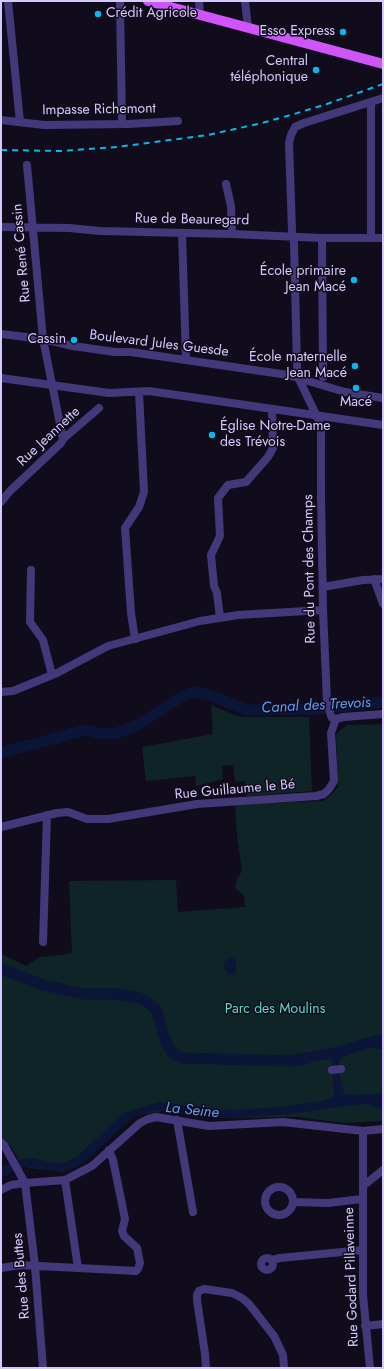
<!DOCTYPE html>
<meta charset="utf-8">
<style>
body{margin:0}
#map{position:relative;width:384px;height:1369px;overflow:hidden;background:#110c1c;font-family:Jost,sans-serif}
canvas{display:block}
.frame{position:absolute;inset:0;border:2px solid #d6c9fd;pointer-events:none}
</style>
<div id="map">
<canvas width="384" height="1369"></canvas>
<div class="frame"></div>
</div>
<script>
const ctx = document.querySelector('canvas').getContext('2d');
ctx.lineJoin = 'round';
function fill(path, color) {
  ctx.fillStyle = color;
  ctx.fill(path, 'evenodd');
}
function shape(rows) {
  const path = new Path2D();
  for (const r of rows) {
    if (r.length === 3) {
      path.moveTo(r[0] + r[2], r[1]);
      path.arc(r[0], r[1], r[2], 0, 2 * Math.PI);
      continue;
    }
    path.moveTo(r[0], r[1]);
    for (let i = 2; i < r.length; i += 2) path.lineTo(r[i], r[i + 1]);
  }
  return path;
}
function trace(path, color, width, dash) {
  ctx.strokeStyle = color;
  ctx.lineWidth = width;
  ctx.lineCap = dash ? 'butt' : 'round';
  ctx.setLineDash(dash || []);
  ctx.stroke(path);
}
function write(font, color, halo, rows, align = 'center') {
  ctx.font = font + ' Jost,sans-serif';
  ctx.lineWidth = 3;
  ctx.setLineDash([]);
  ctx.textBaseline = 'middle';
  ctx.strokeStyle = halo;
  ctx.fillStyle = color;
  for (const [text, x, y, turn = 0] of rows) {
    ctx.save();
    ctx.translate(x, y);
    ctx.rotate((+turn || 0) * Math.PI / 180);
    ctx.textAlign = isNaN(turn) ? turn : align;
    if (halo) ctx.strokeText(text, 0, 0);
    ctx.fillText(text, 0, 0);
    ctx.restore();
  }
}
fill(shape([
 [211,705,240,717,309,717,312,791,247,796,245,781,235,782,233,765,222,766,223,779,196,786,195,776,146,781,142,747,213,734],
 [383,724,383,1121,345,1123,297,1117,220,1118,163,1111,134,1116,83,1163,63,1172,23,1167,10,1145,1,1136,1,954,26,966,40,957,61,955,72,953,69,881,176,880,178,912,245,907,244,896,235,888,237,879,242,871,237,836,235,804,323,801,332,794,338,787,336,734,347,725]
]), '#0f2426');
fill(shape([
 [227,958,233,958,236,961,236,972,234,975,228,975,224,968,224,964],
 [376,1035,383,1035,383,1049,369,1048,342,1057,339,1063,340,1076,344,1094,355,1095,383,1094,383,1109,377,1108,373,1106,365,1104,352,1105,290,1114,217,1118,165,1110,153,1111,135,1116,128,1121,87,1160,69,1170,54,1171,33,1167,23,1167,1,1178,1,1167,9,1163,23,1159,32,1158,57,1164,66,1162,77,1157,123,1113,160,1102,214,1109,237,1110,281,1107,323,1101,333,1097,334,1095,332,1059,293,1064,292,1055,336,1047]
]), '#0a1537');
trace(shape([
 [1,753,86,730,101,734,117,733,138,725,181,697,194,692,206,694,248,710,319,709,366,704,383,702],
 [1,969,43,985,83,994,118,994,143,999,156,1009,166,1042,171,1051,181,1058,292,1061,306,1059]
]), '#0a1537', 11);
trace(shape([
 [8,1,20,122],
 [120,1,122,124],
 [199,1,200,15],
 [245,1,248,28],
 [1,120,44,125,128,124,178,121],
 [27,165,43,339,63,439],
 [226,184,231,206,232,234],
 [1,227,69,228,100,231,232,234,322,238,383,238],
 [182,233,186,360],
 [371,237,371,102],
 [322,238,323,377],
 [1,334,43,339,73,346,115,352,131,352,288,375,345,392,383,398],
 [1,378,109,393,149,391,383,425],
 [1,502,10,491,61,443,63,439,99,408],
 [31,570,30,622,43,640,52,675],
 [374,579,383,604],
 [323,587,363,580,383,579],
 [220,618,217,593,214,586,211,555,220,536,218,498,228,485,246,482,268,457,273,448,272,409],
 [135,639,131,613,125,528,139,507,144,492,139,392],
 [1,692,13,691,57,673,108,646,200,621,238,615,323,610],
 [336,719,332,718,331,716,327,702,323,610,321,497,321,431,319,421,298,377,297,365,294,244,292,231,289,143,291,135,295,127,304,123,383,98],
 [336,719,344,717,383,714],
 [1,827,57,813,68,812,87,819,108,819,197,804,316,796,324,794,329,789,334,781,331,733,336,719],
 [43,942,47,815],
 [332,1070,341,1069],
 [177,1120,193,1212],
 [363,1131,363,1295,370,1368],
 [1,1142,4,1145,25,1183,35,1266,43,1368],
 [65,1180,78,1268],
 [363,1186,383,1170],
 [279,1201,14],
 [1,1190,11,1185,25,1183,65,1180,92,1166,140,1123,148,1119,156,1117,209,1126,283,1122,363,1131,383,1129],
 [294,1202,328,1203,362,1199],
 [267,1264,6],
 [272,1260,280,1258,363,1250],
 [1,1268,20,1265,136,1271,138,1269,140,1263,137,1248,124,1236,122,1231,125,1219,113,1160,109,1150],
 [365,1326,383,1324],
 [206,1368,205,1354,197,1300,197,1295,199,1291,204,1289,232,1293,242,1298,249,1304,274,1336,283,1355,284,1368]
]), '#43397a', 8);
trace(shape([
 [148,1,383,64]
]), '#cf54f9', 10);
trace(shape([
 [1,150,61,151,117,147,208,135,262,123,294,114,327,104,383,84]
]), '#08b8ea', 2, [6, 5]);
for (const [x, y, r, color] of [
 [98,14,4,"#08b8ea"],
 [343,32,4,"#08b8ea"],
 [316,70,4,"#08b8ea"],
 [354,280,4,"#08b8ea"],
 [74,340,4,"#08b8ea"],
 [355,366,4,"#08b8ea"],
 [356,388,4,"#08b8ea"],
 [212,435,4,"#08b8ea"]
]) {
  const dot = new Path2D();
  dot.arc(x, y, r, 0, 2 * Math.PI);
  ctx.fillStyle = color;
  ctx.fill(dot);
  trace(dot, '#110c1c', 1.5);
}
write('14px', '#d6c9fd', '#110c1c', [
 ["Crédit Agricole",106,14,"left"],
 ["Esso Express",335,32],
 ["Central",308,62],
 ["téléphonique",308,78],
 ["École primaire",346,272],
 ["Jean Macé",346,288],
 ["Cassin",66,340],
 ["École maternelle",347,358],
 ["Jean Macé",347,374],
 ["Macé",356,403,"center"],
 ["Église Notre-Dame",220,427,"left"],
 ["des Trévois",220,443,"left"]
], 'right');
write('14px', '#d6c9fd', '#110c1c', [
 ["Impasse Richemont",99,110,-1],
 ["Rue de Beauregard",192,220,1],
 ["Rue René Cassin",22,253,-95],
 ["Boulevard Jules Guesde",159,344,7],
 ["Rue Jeannette",49,437,-43],
 ["Rue du Pont des Champs",310,569,-91],
 ["Rue Guillaume le Bé",235,790,-5],
 ["Rue des Buttes",22,1276,-95],
 ["Rue Godard Pillaveinne",352,1277,-92]
]);
write('14px', '#59d9c9', '#110c1c', [
 ["Parc des Moulins",275,1010]
]);
write('italic 15px', '#5b9df9', '#110c1c', [
 ["Canal des Trevois",316,706,-3],
 ["La Seine",192,1111,6]
]);
</script>
